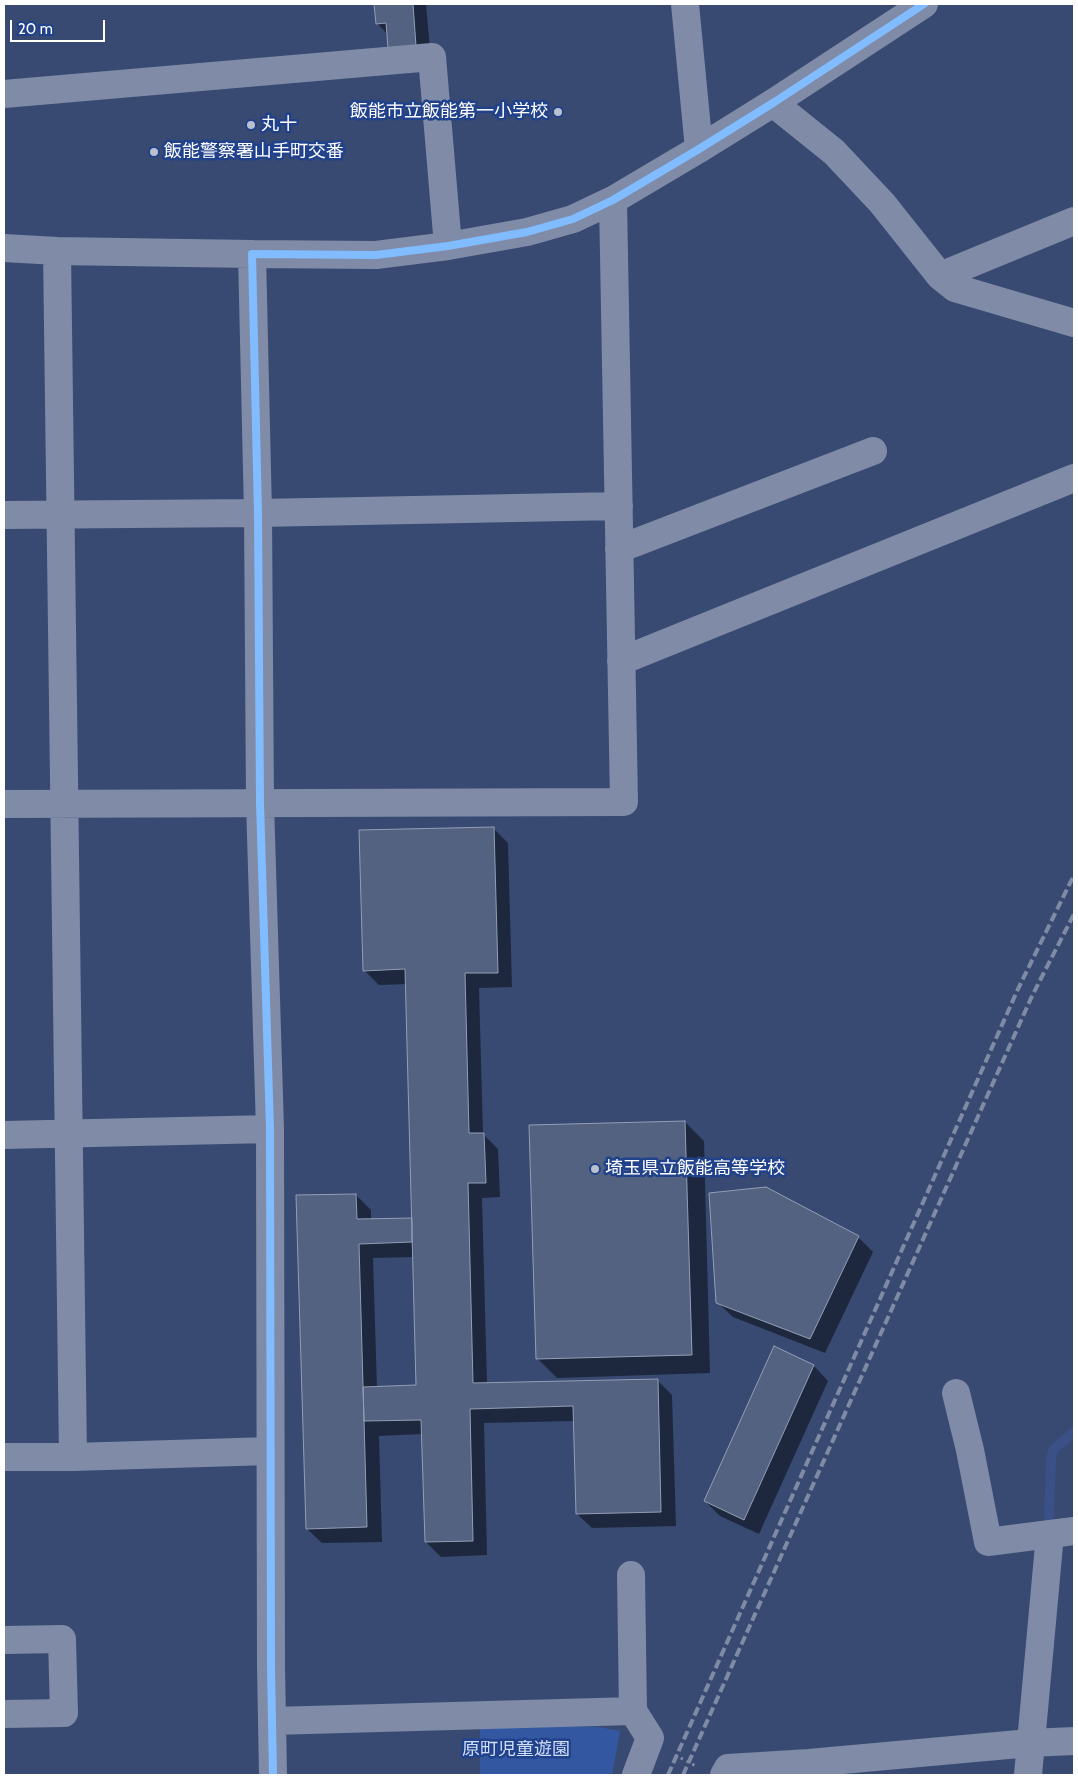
<!DOCTYPE html>
<meta charset="utf-8">
<style>
body{margin:0}
#map{position:relative;width:1078px;height:1779px;overflow:hidden;background:#384a72;font-family:Cabin,sans-serif}
canvas{display:block}
.frame{position:absolute;inset:0;border:5px solid #fff;pointer-events:none}
.scale{position:absolute;left:10px;top:20px;width:95px;height:22px;box-sizing:border-box;border:2px solid #fff;border-top:0;padding-left:6px;font-size:15px;line-height:18px;white-space:nowrap;color:#fff;-webkit-text-stroke:4px #20418b;paint-order:stroke}
</style>
<div id="map">
<canvas width="1078" height="1779"></canvas>
<div class="frame"></div>
<div class="scale">20 m</div>
</div>
<script>
const ctx = document.querySelector('canvas').getContext('2d');
ctx.lineJoin = 'round';
function fill(path, color) {
  ctx.fillStyle = color;
  ctx.fill(path, 'evenodd');
}
function shape(rows) {
  const path = new Path2D();
  for (const r of rows) {
    path.moveTo(r[0], r[1]);
    for (let i = 2; i < r.length; i += 2) path.lineTo(r[i], r[i + 1]);
  }
  return path;
}
function trace(path, color, width, dash) {
  ctx.strokeStyle = color;
  ctx.lineWidth = width;
  ctx.lineCap = dash ? 'butt' : 'round';
  ctx.setLineDash(dash || []);
  ctx.stroke(path);
}
function write(font, color, halo, rows, align = 'center') {
  ctx.font = font + ' Cabin,"Noto Sans JP",sans-serif';
  ctx.lineWidth = 5;
  ctx.setLineDash([]);
  ctx.textBaseline = 'middle';
  ctx.strokeStyle = halo;
  ctx.fillStyle = color;
  for (const [text, x, y, turn = 0] of rows) {
    ctx.save();
    ctx.translate(x, y);
    ctx.rotate((+turn || 0) * Math.PI / 180);
    ctx.textAlign = isNaN(turn) ? turn : align;
    if (halo) ctx.strokeText(text, 0, 0);
    ctx.fillText(text, 0, 0);
    ctx.restore();
  }
}
fill(shape([
 [480,1724,599,1727,620,1731,612,1775,480,1775]
]), '#3457a1');
fill(shape([
 [375,4,426,4,431,60,388,35,377,23],
 [493,828,508,843,512,987,479,988,483,1134,498,1149,500,1197,482,1198,487,1384,657,1380,672,1395,676,1526,592,1528,577,1514,574,1421,484,1423,487,1555,441,1557,426,1542,423,1434,379,1436,382,1542,322,1543,307,1529,356,1195,371,1210,371,1220,413,1219,407,984,379,985,364,970],
 [414,1257,417,1386,377,1388,373,1258],
 [685,1122,704,1141,710,1373,557,1378,538,1359],
 [858,1237,873,1252,825,1353,733,1317,717,1302],
 [814,1366,828,1381,759,1534,720,1516,705,1501]
]), '#0007');
trace(shape([
 [1049,1517,1051,1460,1053,1450,1074,1432]
]), '#3a5086', 10);
const building = shape([
 [374,4,413,4,416,46,388,48,386,23,376,24,374,4],
 [494,827,498,973,465,973,469,1133,484,1133,486,1183,468,1183,473,1383,658,1379,661,1512,576,1514,573,1406,470,1409,473,1541,425,1542,421,1420,364,1421,363,1387,416,1385,405,969,363,971,359,830,494,827],
 [685,1121,692,1355,536,1359,529,1125,685,1121],
 [766,1187,859,1236,810,1339,716,1303,709,1193,766,1187],
 [356,1194,357,1219,412,1218,412,1242,359,1244,367,1527,306,1529,296,1195,356,1194],
 [774,1346,814,1365,744,1520,704,1501,774,1346]
]);
fill(building, '#546282');
trace(building, '#939eb5', 1);
trace(shape([
 [675,1755,696,1766]
]), '#7f8ba7', 3, [2.5, 4]);
trace(shape([
 [685,4,699,149],
 [4,94,432,57,448,246],
 [773,103,834,152,882,203,940,276,955,288,1074,323],
 [4,248,57,251,252,254],
 [57,251,73,1457],
 [940,276,1074,221],
 [4,515,258,513,619,506],
 [619,549,873,451],
 [621,661,1074,478],
 [4,804,624,802,613,200],
 [4,1135,270,1129],
 [956,1393,970,1450,988,1542,1050,1534],
 [4,1457,73,1457,270,1451],
 [631,1575,633,1711,650,1738,636,1775],
 [4,1640,62,1639,64,1713,4,1714],
 [272,1721,633,1711],
 [273,1775,271,1666,270,1129,260,803,258,513,252,254,376,255,448,246,527,232,573,219,613,200,699,149,773,103,924,4],
 [724,1775,728,1768,809,1763,1030,1743,1074,1741],
 [1028,1775,1050,1534,1074,1531]
]), '#7f8ba7', 28);
trace(shape([
 [668,1775,1018,989,1074,875],
 [683,1775,1032,996,1074,914]
]), '#7f8ba5', 4, [9, 4]);
trace(shape([
 [273,1775,271,1666,270,1129,260,803,258,513,252,254,376,255,448,246,527,232,573,219,613,200,699,149,773,103,924,4]
]), '#80bcff', 8);
for (const [x, y, r, color] of [
 [558,112,5,"#b9c0ce"],
 [251,125,5,"#b9c0ce"],
 [154,152,5,"#b9c0ce"],
 [595,1169,5,"#b9c0ce"]
]) {
  const dot = new Path2D();
  dot.arc(x, y, r, 0, 2 * Math.PI);
  ctx.fillStyle = color;
  ctx.fill(dot);
  trace(dot, '#20418b', 2);
}
write('18px', '#fff', '#20418b', [
 ["飯能市立飯能第一小学校",548,112,"right"],
 ["丸十",261,125],
 ["飯能警察署山手町交番",164,152],
 ["埼玉県立飯能高等学校",605,1169]
], 'left');
write('18px', '#d1def8', '#20418b', [
 ["原町児童遊園",516,1750]
]);
</script>
